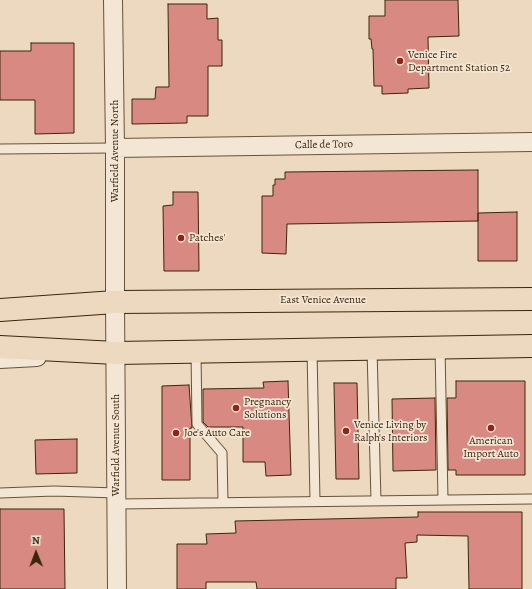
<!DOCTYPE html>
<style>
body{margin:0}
#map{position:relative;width:532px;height:589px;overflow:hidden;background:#ecd9bf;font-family:Alegreya,serif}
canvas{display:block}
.north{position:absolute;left:16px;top:533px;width:40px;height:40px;-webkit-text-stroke:3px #f3e6d5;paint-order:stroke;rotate:359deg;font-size:11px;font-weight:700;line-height:16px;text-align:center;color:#3c2609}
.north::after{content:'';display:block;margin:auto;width:14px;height:18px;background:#3c2609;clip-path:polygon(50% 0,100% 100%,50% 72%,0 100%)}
</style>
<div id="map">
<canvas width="532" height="589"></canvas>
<div class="north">N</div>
</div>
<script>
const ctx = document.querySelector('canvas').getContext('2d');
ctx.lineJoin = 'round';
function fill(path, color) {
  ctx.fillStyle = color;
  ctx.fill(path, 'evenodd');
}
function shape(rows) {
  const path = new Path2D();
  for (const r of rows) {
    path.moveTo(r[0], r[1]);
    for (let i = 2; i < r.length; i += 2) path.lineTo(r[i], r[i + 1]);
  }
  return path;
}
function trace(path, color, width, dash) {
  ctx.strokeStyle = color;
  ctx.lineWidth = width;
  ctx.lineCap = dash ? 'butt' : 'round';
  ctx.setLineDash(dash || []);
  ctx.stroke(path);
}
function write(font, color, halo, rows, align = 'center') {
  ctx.font = font + ' Alegreya,serif';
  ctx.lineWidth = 3.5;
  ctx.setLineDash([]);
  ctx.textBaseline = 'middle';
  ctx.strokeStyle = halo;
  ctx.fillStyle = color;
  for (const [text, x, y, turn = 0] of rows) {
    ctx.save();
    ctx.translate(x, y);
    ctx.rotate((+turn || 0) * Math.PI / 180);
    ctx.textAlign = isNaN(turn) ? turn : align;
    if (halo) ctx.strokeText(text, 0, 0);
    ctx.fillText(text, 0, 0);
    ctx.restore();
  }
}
const building = shape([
 [385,0,458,0,459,36,428,37,429,88,408,89,408,93,382,94,382,86,374,86,373,49,372,49,371,39,369,39,369,16,385,16,385,0],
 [168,4,207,4,207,19,218,18,218,40,222,40,222,66,208,66,208,116,187,116,187,123,132,124,132,99,155,99,156,87,169,87,168,4],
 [31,43,74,43,74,133,35,134,35,100,0,100,0,51,31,51,31,43],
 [478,170,478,221,287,224,286,254,262,253,262,196,273,196,273,185,275,185,275,179,285,179,285,172,478,170],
 [173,192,198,192,199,271,164,271,163,206,173,205,173,192],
 [517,212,517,261,478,261,478,213,517,212],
 [288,381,291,475,266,476,265,462,243,462,243,427,208,427,203,422,203,389,264,388,263,382,288,381],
 [456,381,525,381,525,475,456,475,456,470,448,470,447,398,456,398,456,381],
 [334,383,357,383,359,479,336,479,334,383],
 [189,385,192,428,190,428,190,480,162,480,162,386,189,385],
 [435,398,436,470,393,471,392,399,435,398],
 [77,439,77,473,36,474,35,440,77,439],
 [0,509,64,509,65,589,0,589,0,509],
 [418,512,522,512,522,589,469,589,468,536,417,535,417,542,405,543,407,578,396,578,396,589,257,589,256,582,206,582,206,589,177,589,177,544,207,544,206,534,236,533,235,521,418,517,418,512]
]);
fill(building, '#d88a82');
trace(building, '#3c2609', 1);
const service = shape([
 [0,149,115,148],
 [440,347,443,500],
 [372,349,376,501],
 [312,350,315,501],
 [196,351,197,424,222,453,223,502],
 [0,493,54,491,117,493],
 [117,504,532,499]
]);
const minor = shape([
 [113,0,115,148,115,302,117,589],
 [115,148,532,142],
 [0,359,37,357]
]);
const primary = shape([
 [0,310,115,302,532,299],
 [0,347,116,353,532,346]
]);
trace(service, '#685336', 11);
trace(minor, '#685336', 20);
trace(primary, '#3c2609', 24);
trace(service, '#f3e6d5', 9);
trace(minor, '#f3e6d5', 18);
trace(primary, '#ecd9bf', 22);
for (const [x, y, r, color] of [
 [400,61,4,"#8f2418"],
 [181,238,4,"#8f2418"],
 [236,408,4,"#8f2418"],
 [491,428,4,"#8f2418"],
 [346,431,4,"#8f2418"],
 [176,433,4,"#8f2418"]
]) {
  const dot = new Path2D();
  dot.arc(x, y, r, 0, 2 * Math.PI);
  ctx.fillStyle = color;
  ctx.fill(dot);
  trace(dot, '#f3e6d5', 1.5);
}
write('11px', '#3c2609', '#f3e6d5', [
 ["Venice Fire",408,55],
 ["Department Station 52",408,68],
 ["Patches'",189,238],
 ["Pregnancy",244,402],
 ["Solutions",244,415],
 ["Venice Living by",354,425],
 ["Ralph's Interiors",354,438],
 ["Joe's Auto Care",184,433],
 ["American",491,441,"center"],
 ["Import Auto",491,454,"center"]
], 'left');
write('11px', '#3c2609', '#f3e6d5', [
 ["Calle de Toro",324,145,-1],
 ["Warfield Avenue North",115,151,-90],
 ["East Venice Avenue",323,300],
 ["Warfield Avenue South",116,445,-90]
]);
</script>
